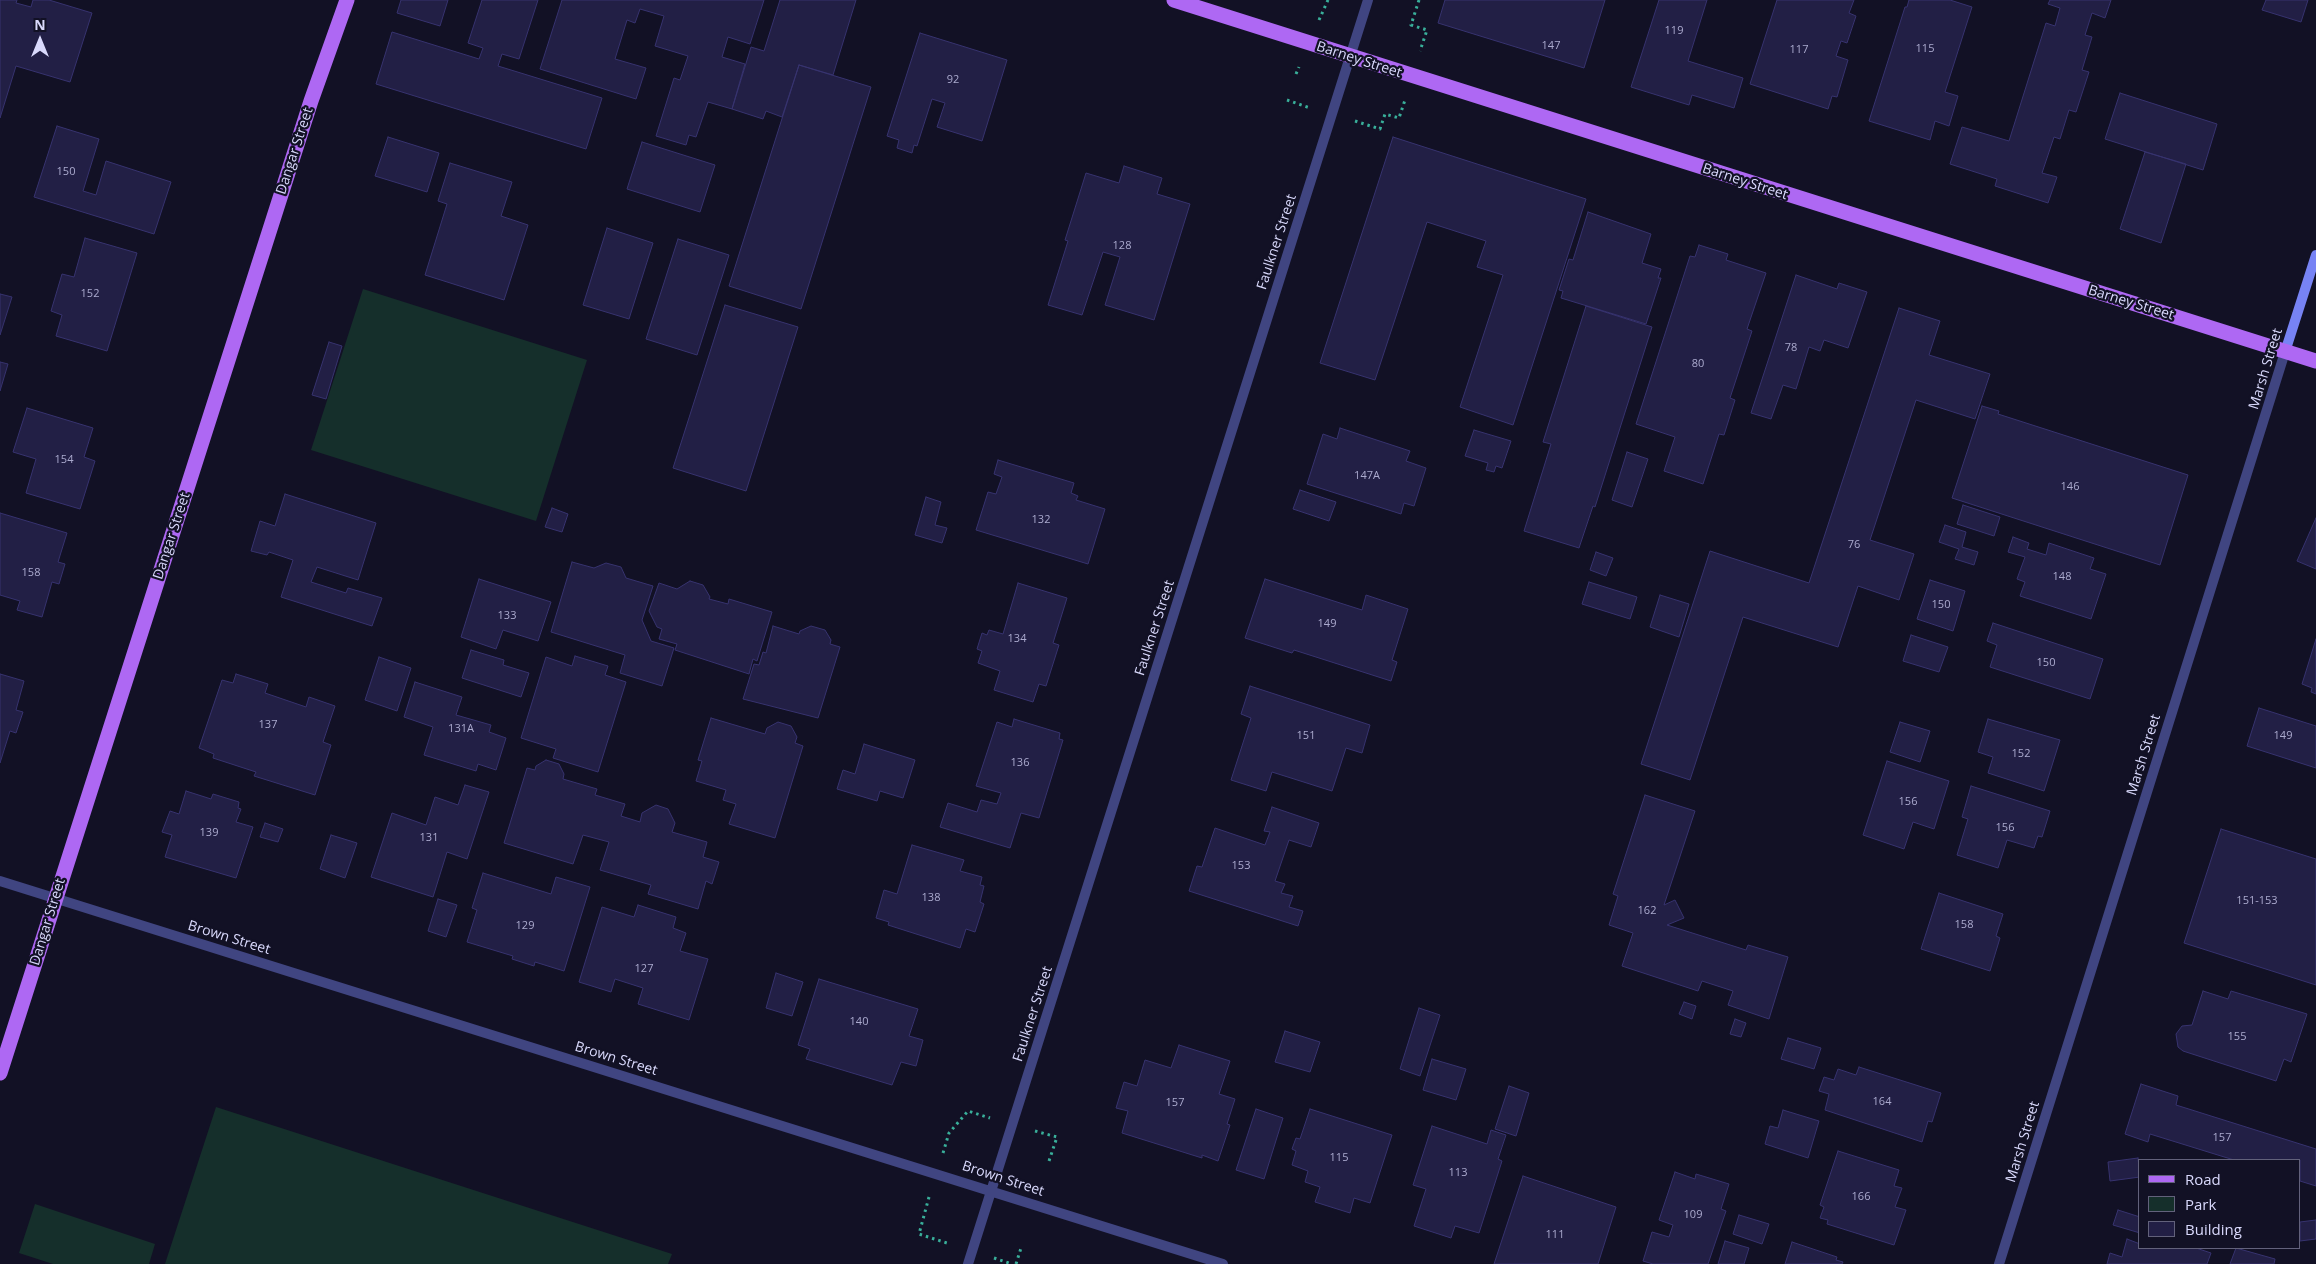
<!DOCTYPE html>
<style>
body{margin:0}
#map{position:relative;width:2316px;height:1264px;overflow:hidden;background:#121125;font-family:"Open Sans",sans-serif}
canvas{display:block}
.legend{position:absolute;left:2138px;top:1159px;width:162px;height:90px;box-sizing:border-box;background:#121125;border:1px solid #62617b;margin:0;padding:6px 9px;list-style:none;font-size:15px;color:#d9d9fc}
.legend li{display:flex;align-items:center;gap:10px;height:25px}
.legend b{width:25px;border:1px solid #62617b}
.north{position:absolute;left:15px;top:15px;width:50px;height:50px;-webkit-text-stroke:4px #121125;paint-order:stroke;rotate:0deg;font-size:14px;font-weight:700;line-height:20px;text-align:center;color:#d9d9fc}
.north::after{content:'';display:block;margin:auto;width:18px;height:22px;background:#d9d9fc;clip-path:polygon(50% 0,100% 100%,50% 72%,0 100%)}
</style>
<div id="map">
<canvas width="2316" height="1264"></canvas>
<ul class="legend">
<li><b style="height:6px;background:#ae68f3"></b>Road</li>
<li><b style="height:14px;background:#152f2b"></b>Park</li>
<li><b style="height:14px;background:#221f45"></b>Building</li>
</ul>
<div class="north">N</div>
</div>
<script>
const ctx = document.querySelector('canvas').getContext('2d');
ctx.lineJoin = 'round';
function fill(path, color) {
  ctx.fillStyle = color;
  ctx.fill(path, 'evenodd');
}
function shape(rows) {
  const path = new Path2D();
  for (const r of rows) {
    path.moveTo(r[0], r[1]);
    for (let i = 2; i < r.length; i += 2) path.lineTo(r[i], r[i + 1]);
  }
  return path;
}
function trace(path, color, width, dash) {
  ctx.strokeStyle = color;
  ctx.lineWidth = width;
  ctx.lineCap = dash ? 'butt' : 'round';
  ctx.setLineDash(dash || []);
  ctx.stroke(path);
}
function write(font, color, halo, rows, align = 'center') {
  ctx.font = font + ' "Open Sans",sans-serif';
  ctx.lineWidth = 4.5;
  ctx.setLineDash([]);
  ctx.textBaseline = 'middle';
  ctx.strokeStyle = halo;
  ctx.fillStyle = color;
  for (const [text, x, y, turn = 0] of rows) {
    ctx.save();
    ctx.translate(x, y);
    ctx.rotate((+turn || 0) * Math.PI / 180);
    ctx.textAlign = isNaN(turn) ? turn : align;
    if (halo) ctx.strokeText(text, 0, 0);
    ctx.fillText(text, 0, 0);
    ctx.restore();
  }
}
fill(shape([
 [363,289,587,360,536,521,311,450],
 [216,1107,672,1254,668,1264,165,1264],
 [35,1204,155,1244,149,1264,53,1264,19,1253]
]), '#152f2b');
const building = shape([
 [0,0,17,0,16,3,31,7,33,0,49,0,92,13,70,82,16,66,0,118,0,0],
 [401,0,448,0,440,26,397,13,401,0],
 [482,0,538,0,519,59,502,54,498,66,602,98,586,149,376,84,392,32,479,59,483,48,468,43,482,0],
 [562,0,764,0,750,44,728,37,722,57,745,64,732,109,708,102,696,137,689,135,686,145,656,136,674,78,680,80,688,56,655,46,664,16,640,9,635,23,627,20,615,59,646,68,636,99,540,69,562,0],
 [780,0,856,0,833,75,799,65,782,117,766,111,763,119,732,109,751,47,764,51,780,0],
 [1445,0,1605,0,1584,68,1438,23,1445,0],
 [1659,0,1707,0,1688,61,1743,78,1734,108,1692,95,1689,105,1631,87,1659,0],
 [1777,0,1854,0,1849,13,1856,16,1847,43,1841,41,1836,56,1848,60,1837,97,1832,96,1828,109,1750,84,1777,0],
 [1909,0,1950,0,1972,7,1945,92,1958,96,1949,126,1935,121,1930,140,1869,121,1905,7,1907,7,1909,0],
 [2050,0,2111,0,2105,18,2092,13,2085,35,2092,37,2082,70,2089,72,2076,112,2069,110,2060,139,2054,137,2042,173,2057,177,2048,203,1995,186,1997,179,1950,164,1962,127,2009,141,2046,23,2055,26,2060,8,2048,4,2050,0],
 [2266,0,2308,0,2301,22,2262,10,2266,0],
 [920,33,1007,60,982,141,937,127,945,103,932,99,917,146,914,145,912,153,897,148,899,140,887,136,920,33],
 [799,65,871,87,801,309,729,286,799,65],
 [2120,93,2217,124,2203,170,2105,139,2120,93],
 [57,126,99,139,83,191,96,195,106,161,171,182,154,234,34,197,57,126],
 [388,137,439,153,427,192,375,176,388,137],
 [1393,137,1586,199,1513,425,1460,407,1503,275,1477,267,1486,241,1427,222,1375,380,1320,363,1393,137],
 [642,142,715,165,700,212,627,189,642,142],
 [2145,152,2186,164,2161,243,2120,229,2145,152],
 [450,163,512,182,501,216,528,225,504,300,425,275,447,204,438,201,450,163],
 [1124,166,1162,178,1157,194,1190,204,1154,320,1105,305,1120,257,1103,252,1082,315,1048,305,1068,241,1065,240,1086,173,1119,183,1124,166],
 [1588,212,1651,234,1642,263,1661,269,1658,278,1661,278,1646,324,1561,298,1563,291,1559,290,1569,259,1573,260,1588,212],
 [607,228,653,243,629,319,583,305,607,228],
 [85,238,137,253,107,351,56,336,62,315,51,311,62,274,74,277,85,238],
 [678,239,729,255,697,355,646,339,678,239],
 [1699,245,1728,254,1726,260,1766,273,1747,329,1752,331,1730,398,1735,400,1724,435,1719,434,1703,484,1664,471,1675,437,1636,424,1690,256,1695,257,1699,245],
 [1796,275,1837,289,1839,283,1867,292,1848,348,1824,340,1820,351,1809,347,1796,389,1783,385,1771,419,1751,413,1796,275],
 [0,294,12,297,0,335,0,294],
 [725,305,798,327,746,491,673,468,725,305],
 [1586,306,1652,327,1595,507,1593,506,1579,548,1524,531,1551,444,1543,442,1586,306],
 [1899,308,1940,321,1929,355,1990,374,1975,419,1916,400,1870,540,1914,554,1899,600,1858,586,1838,647,1743,617,1690,780,1641,764,1710,551,1809,583,1899,308],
 [329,342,342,346,326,399,312,395,329,342],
 [0,362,8,364,0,391,0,362],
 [1982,406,1999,411,1998,414,2188,475,2160,565,1952,498,1982,406],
 [27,408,93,428,84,457,95,461,80,509,26,493,36,459,13,452,27,408],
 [1340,428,1410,451,1406,461,1426,468,1414,506,1404,503,1401,514,1307,484,1323,434,1337,439,1340,428],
 [1474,430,1511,441,1502,468,1496,466,1494,472,1486,470,1488,463,1465,456,1474,430],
 [1627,452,1648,459,1632,507,1612,500,1627,452],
 [998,460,1074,483,1071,493,1078,496,1076,500,1105,509,1088,564,976,530,988,492,996,494,1002,477,994,474,998,460],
 [1300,490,1336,502,1329,521,1293,509,1300,490],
 [285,494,376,523,358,580,317,567,311,582,346,593,348,588,382,598,372,626,281,597,293,560,269,552,267,555,251,551,260,521,275,526,285,494],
 [926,497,941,502,935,525,947,528,942,543,915,535,926,497],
 [1963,505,2000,517,1994,536,1957,524,1963,505],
 [552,508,568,514,562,532,545,527,552,508],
 [0,513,67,533,58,562,65,564,59,584,52,582,42,617,17,610,20,601,0,595,0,513],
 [2316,518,2316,569,2297,561,2316,518],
 [1945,525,1966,532,1962,547,1978,552,1974,565,1955,559,1959,549,1939,542,1945,525],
 [2013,537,2029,543,2027,549,2046,555,2049,543,2094,558,2090,569,2106,574,2091,619,2020,596,2025,582,2017,579,2025,557,2008,552,2013,537],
 [1596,552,1613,558,1606,576,1590,570,1596,552],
 [572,562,594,568,606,563,621,567,626,578,653,586,642,620,651,641,674,648,662,686,620,673,625,655,551,632,572,562],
 [479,579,551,602,538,641,503,630,496,649,461,637,479,579],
 [1265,579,1362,610,1366,595,1408,609,1392,660,1397,662,1391,681,1294,650,1292,653,1245,638,1265,579],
 [1930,580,1965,591,1953,631,1917,619,1930,580],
 [690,581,703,585,710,597,709,599,728,604,729,599,772,612,757,661,753,659,749,674,675,650,677,644,659,639,662,629,657,627,649,611,659,583,677,589,690,581],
 [1589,582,1637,597,1630,619,1582,604,1589,582],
 [1018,583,1067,598,1053,643,1059,645,1046,686,1039,684,1033,702,994,690,1000,671,978,663,982,651,977,649,982,633,987,635,989,630,1003,634,1018,583],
 [1660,595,1689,604,1679,637,1650,627,1660,595],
 [1993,623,2103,659,2090,699,1990,667,1997,645,1987,641,1993,623],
 [773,626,799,634,800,631,811,626,825,630,831,640,830,644,840,647,818,718,743,699,754,664,759,665,763,652,766,653,773,626],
 [1911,635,1948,647,1939,672,1903,661,1911,635],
 [2316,639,2316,694,2311,692,2312,688,2302,684,2316,639],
 [471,650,504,660,503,665,529,673,521,697,462,678,471,650],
 [575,656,608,666,605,675,626,682,598,772,553,758,556,749,521,738,546,657,572,666,575,656],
 [379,657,411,668,397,711,365,700,379,657],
 [0,674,24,681,16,710,23,712,16,733,10,731,0,763,0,674],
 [236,674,268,684,265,693,306,707,309,697,335,706,323,742,331,745,315,795,254,776,256,772,213,758,214,754,199,748,222,680,233,683,236,674],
 [415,682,462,697,456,715,491,725,489,732,506,738,496,770,478,764,476,771,424,755,433,727,404,717,415,682],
 [1250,686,1370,725,1362,753,1346,748,1332,791,1272,772,1266,791,1231,780,1251,718,1241,714,1250,686],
 [2259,708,2316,726,2316,768,2247,746,2259,708],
 [711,718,765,734,767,728,778,722,791,726,797,737,795,743,803,746,775,838,729,824,736,804,723,800,726,790,696,781,702,761,698,760,711,718],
 [1014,719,1060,733,1059,739,1063,740,1039,818,1021,813,1010,848,940,827,948,803,977,812,981,800,997,804,1001,793,976,786,997,722,1012,727,1014,719],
 [1988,719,2060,740,2044,791,1988,773,1993,757,1978,752,1988,719],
 [1900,722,1930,731,1920,762,1890,752,1900,722],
 [864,744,915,760,903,798,880,791,877,801,837,789,843,770,855,774,864,744],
 [546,760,559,764,564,774,563,779,597,789,595,795,625,804,621,816,640,822,642,813,656,805,668,809,675,823,672,832,707,842,703,857,719,862,712,884,706,881,698,909,648,894,651,885,600,870,609,842,583,835,573,864,504,843,527,768,535,770,536,766,546,760],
 [1887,761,1949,781,1934,829,1913,822,1904,849,1863,835,1887,761],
 [465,785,489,792,467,859,447,852,433,897,371,877,392,813,426,825,435,797,458,805,465,785],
 [1971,786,2050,811,2042,837,2038,836,2034,848,2007,840,1998,868,1957,855,1968,819,1962,817,1971,786],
 [186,791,211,799,213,794,239,802,238,808,241,809,236,822,253,827,236,878,165,857,172,835,162,832,170,811,179,814,186,791],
 [1645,795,1695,811,1664,905,1675,900,1684,918,1667,925,1746,950,1748,945,1788,957,1769,1019,1728,1005,1733,991,1702,981,1698,991,1622,966,1633,933,1609,925,1618,896,1613,894,1645,795],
 [1272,807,1319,823,1311,847,1289,840,1275,881,1285,884,1281,893,1293,896,1289,907,1303,911,1298,926,1189,891,1197,866,1202,867,1215,828,1265,845,1270,832,1264,831,1272,807],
 [265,823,283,829,278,842,260,837,265,823],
 [2221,829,2316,859,2316,985,2184,943,2221,829],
 [331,835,357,843,345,878,320,869,331,835],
 [912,845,964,860,960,871,982,877,980,885,984,886,980,902,984,904,975,932,966,929,960,948,888,925,889,922,876,918,884,890,897,894,912,845],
 [483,873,551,894,556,877,590,887,564,971,535,962,534,966,512,959,513,956,467,942,477,910,472,908,483,873],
 [1939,893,2003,914,1996,936,2000,938,1990,971,1921,949,1939,893],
 [438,899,457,905,446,937,428,931,438,899],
 [638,905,676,917,673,928,686,933,680,951,708,959,689,1020,638,1004,643,988,615,979,611,992,579,982,602,907,634,917,638,905],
 [776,973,803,982,792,1016,766,1008,776,973],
 [819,979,918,1009,909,1036,923,1040,916,1066,901,1062,892,1085,806,1059,810,1049,798,1045,819,979],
 [2203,991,2228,999,2231,991,2307,1014,2291,1062,2284,1059,2276,1081,2183,1051,2178,1047,2176,1034,2182,1026,2192,1025,2203,991],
 [1684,1002,1696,1006,1692,1019,1679,1014,1684,1002],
 [1419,1008,1440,1015,1420,1076,1400,1069,1419,1008],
 [1735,1019,1746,1023,1741,1037,1730,1034,1735,1019],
 [1285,1031,1320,1042,1310,1072,1275,1062,1285,1031],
 [1788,1038,1821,1048,1814,1069,1781,1059,1788,1038],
 [1179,1045,1230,1061,1219,1094,1235,1099,1227,1124,1230,1125,1218,1161,1202,1155,1202,1158,1122,1133,1128,1111,1116,1108,1124,1082,1137,1086,1145,1060,1171,1068,1179,1045],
 [1432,1059,1466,1069,1456,1100,1423,1090,1432,1059],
 [1859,1067,1941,1093,1932,1122,1928,1121,1922,1142,1825,1110,1829,1094,1819,1091,1824,1077,1834,1080,1838,1069,1856,1075,1859,1067],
 [2141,1084,2178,1096,2176,1105,2316,1149,2316,1186,2300,1181,2300,1160,2234,1160,2150,1134,2148,1142,2125,1134,2141,1084],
 [1509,1086,1529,1093,1516,1136,1495,1129,1509,1086],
 [1256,1109,1283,1118,1264,1179,1236,1170,1256,1109],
 [1310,1109,1392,1135,1370,1203,1354,1198,1350,1213,1315,1202,1320,1187,1305,1182,1308,1171,1292,1165,1296,1151,1292,1149,1296,1138,1300,1139,1310,1109],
 [1783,1110,1819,1121,1808,1158,1765,1144,1770,1126,1778,1128,1783,1110],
 [1432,1126,1487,1144,1491,1130,1506,1135,1498,1159,1502,1161,1479,1233,1455,1226,1451,1238,1414,1226,1426,1189,1413,1185,1432,1126],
 [1838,1151,1899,1170,1894,1186,1902,1188,1895,1207,1906,1210,1894,1245,1827,1224,1828,1220,1820,1218,1824,1207,1820,1205,1838,1151],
 [2138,1158,2140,1177,2110,1181,2108,1162,2138,1158],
 [1675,1172,1695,1179,1696,1174,1729,1184,1721,1209,1726,1211,1708,1264,1653,1264,1643,1261,1652,1232,1669,1237,1673,1225,1659,1220,1675,1172],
 [1523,1176,1616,1207,1598,1264,1494,1264,1523,1176],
 [2118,1210,2140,1217,2140,1233,2113,1225,2118,1210],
 [1739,1215,1769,1224,1762,1244,1733,1234,1739,1215],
 [2316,1220,2316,1239,2300,1241,2300,1222,2316,1220],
 [2127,1239,2140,1244,2140,1248,2196,1248,2211,1253,2207,1264,2107,1264,2110,1253,2122,1257,2127,1239],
 [1725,1241,1749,1248,1744,1264,1718,1264,1725,1241],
 [1792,1242,1837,1257,1836,1260,1843,1262,1842,1264,1785,1264,1792,1242],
 [2236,1248,2275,1259,2274,1264,2230,1264,2236,1248]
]);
fill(building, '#221f45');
trace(building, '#37336f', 1);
trace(shape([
 [1419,0,1411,25,1427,30,1420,51],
 [1319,20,1328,0],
 [1296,74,1299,67],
 [1287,100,1310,108],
 [1355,121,1380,129,1385,114,1399,118,1405,100],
 [1035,1131,1057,1137,1048,1164],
 [943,1153,949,1133,968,1111,990,1118],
 [929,1197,919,1234,950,1244],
 [994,1258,1012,1264],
 [1016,1264,1021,1248]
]), '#39af9a', 3, [2.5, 4]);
trace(shape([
 [0,881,1223,1264],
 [968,1264,1368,0],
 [1999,1264,2285,352]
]), '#404581', 10);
trace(shape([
 [2285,352,2316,255]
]), '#7783f4', 10);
trace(shape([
 [1174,0,2316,361],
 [0,1073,311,101,347,0]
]), '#ae68f3', 15);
write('11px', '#abaace', null, [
 ["119",1674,31],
 ["147",1551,46],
 ["115",1925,49],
 ["117",1799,50],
 ["92",953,80],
 ["150",66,172],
 ["128",1122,246],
 ["152",90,294],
 ["78",1791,348],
 ["80",1698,364],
 ["154",64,460],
 ["147A",1367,476],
 ["146",2070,487],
 ["132",1041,520],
 ["76",1854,545],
 ["158",31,573],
 ["148",2062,577],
 ["150",1941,605],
 ["133",507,616],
 ["149",1327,624],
 ["134",1017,639],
 ["150",2046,663],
 ["137",268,725],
 ["131A",461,729],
 ["151",1306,736],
 ["149",2283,736],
 ["152",2021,754],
 ["136",1020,763],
 ["156",1908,802],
 ["156",2005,828],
 ["139",209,833],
 ["131",429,838],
 ["153",1241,866],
 ["138",931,898],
 ["151-153",2257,901],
 ["162",1647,911],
 ["158",1964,925],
 ["129",525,926],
 ["127",644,969],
 ["140",859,1022],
 ["155",2237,1037],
 ["164",1882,1102],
 ["157",1175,1103],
 ["157",2222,1138],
 ["115",1339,1158],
 ["113",1458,1173],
 ["166",1861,1197],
 ["109",1693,1215],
 ["111",1555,1235]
]);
write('14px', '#d9d9fc', '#121125', [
 ["Barney Street",1359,60,18],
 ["Dangar Street",295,151,-72],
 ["Barney Street",1745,182,18],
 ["Faulkner Street",1277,242,-72],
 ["Barney Street",2131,303,17],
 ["Marsh Street",2266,369,-73],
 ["Dangar Street",172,536,-72],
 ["Faulkner Street",1155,628,-72],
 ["Marsh Street",2144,755,-73],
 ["Dangar Street",48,922,-73],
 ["Brown Street",229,938,17],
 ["Faulkner Street",1033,1014,-72],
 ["Brown Street",616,1059,17],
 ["Marsh Street",2023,1142,-73],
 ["Brown Street",1003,1179,18]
]);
</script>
